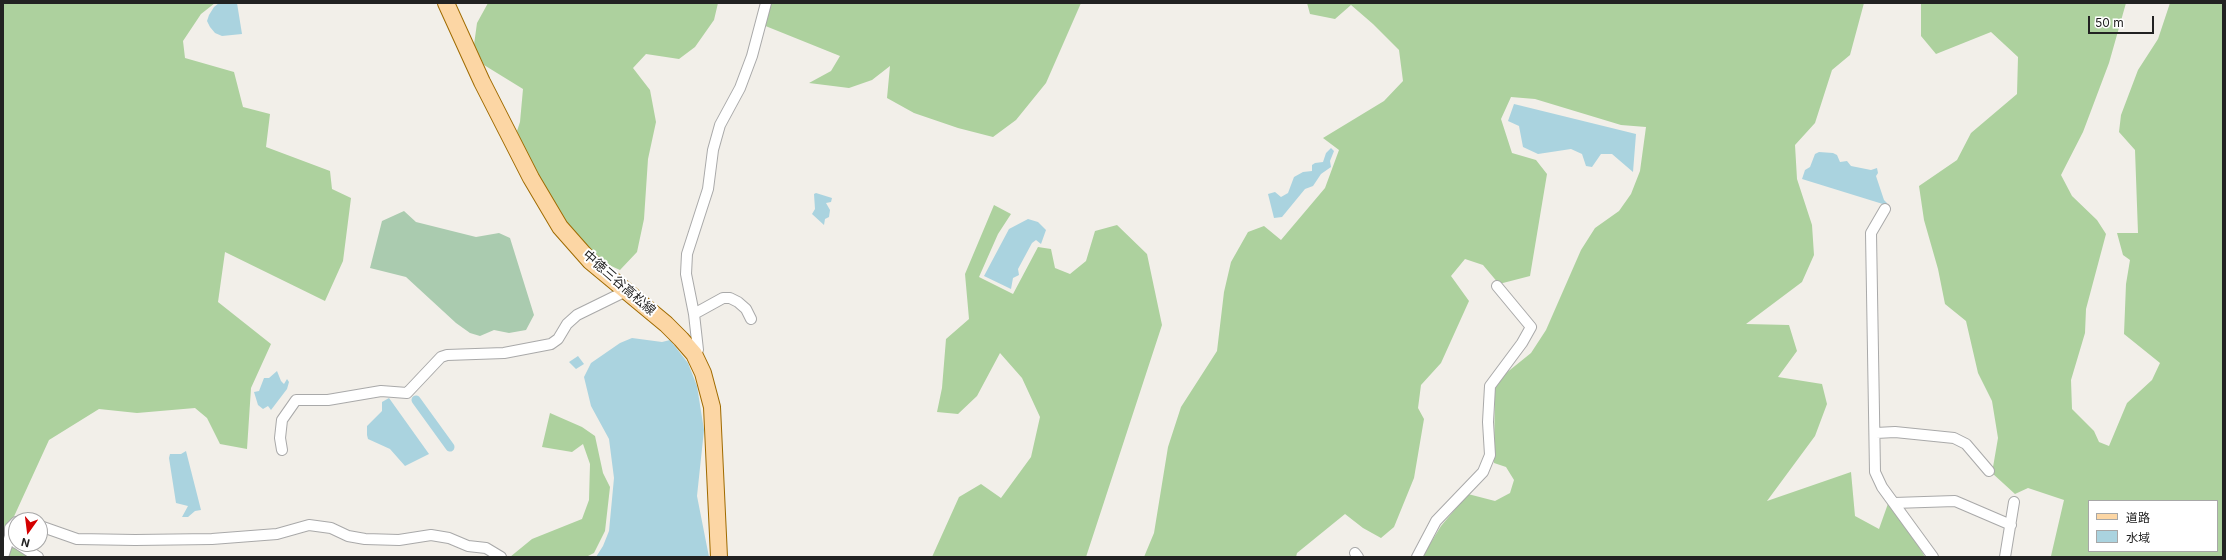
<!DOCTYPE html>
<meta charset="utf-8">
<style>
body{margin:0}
#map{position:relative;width:2226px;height:560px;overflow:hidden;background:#f2efe9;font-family:Inter,"Noto Sans JP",sans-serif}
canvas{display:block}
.frame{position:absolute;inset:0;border:4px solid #222;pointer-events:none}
.legend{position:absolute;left:2088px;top:500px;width:130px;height:52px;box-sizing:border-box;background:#fff;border:1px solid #a7a7a7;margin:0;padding:5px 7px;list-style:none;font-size:12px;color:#222}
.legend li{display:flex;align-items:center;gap:8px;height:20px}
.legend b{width:20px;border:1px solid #a7a7a7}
.north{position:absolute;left:8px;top:512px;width:40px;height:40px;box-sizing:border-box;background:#fff;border:1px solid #a7a7a7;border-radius:50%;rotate:194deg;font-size:11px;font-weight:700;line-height:16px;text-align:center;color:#222}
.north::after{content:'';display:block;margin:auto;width:14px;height:18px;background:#d40000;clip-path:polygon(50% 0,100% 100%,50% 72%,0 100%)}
.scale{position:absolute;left:2088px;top:16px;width:66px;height:18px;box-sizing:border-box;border:2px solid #222;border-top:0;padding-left:5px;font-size:12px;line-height:14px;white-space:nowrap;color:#222;-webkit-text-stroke:3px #fff;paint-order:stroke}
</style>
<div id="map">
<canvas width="2226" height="560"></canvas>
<div class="frame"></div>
<ul class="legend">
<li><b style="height:5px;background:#fcd6a4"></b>道路</li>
<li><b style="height:11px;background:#aad3df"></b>水域</li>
</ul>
<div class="north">N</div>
<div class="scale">50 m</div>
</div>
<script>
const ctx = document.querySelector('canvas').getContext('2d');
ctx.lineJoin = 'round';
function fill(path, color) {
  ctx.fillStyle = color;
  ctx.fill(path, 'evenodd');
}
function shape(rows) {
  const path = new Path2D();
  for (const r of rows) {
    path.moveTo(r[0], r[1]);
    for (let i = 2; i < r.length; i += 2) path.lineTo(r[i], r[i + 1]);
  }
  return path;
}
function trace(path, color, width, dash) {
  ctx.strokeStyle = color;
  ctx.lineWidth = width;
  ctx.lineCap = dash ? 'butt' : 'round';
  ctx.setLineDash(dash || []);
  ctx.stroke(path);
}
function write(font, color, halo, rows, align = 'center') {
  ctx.font = font + ' Inter,"Noto Sans JP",sans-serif';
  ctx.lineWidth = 4;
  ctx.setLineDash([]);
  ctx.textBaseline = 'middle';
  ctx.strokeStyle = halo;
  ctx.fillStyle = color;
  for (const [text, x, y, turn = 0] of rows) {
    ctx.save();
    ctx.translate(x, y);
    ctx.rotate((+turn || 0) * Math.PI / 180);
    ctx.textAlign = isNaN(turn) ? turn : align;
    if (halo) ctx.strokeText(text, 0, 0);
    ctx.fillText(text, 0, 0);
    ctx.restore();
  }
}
fill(shape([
 [3,3,215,3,201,14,183,41,185,58,234,72,243,107,270,114,266,147,330,171,332,189,351,198,343,261,325,301,225,252,218,302,271,344,251,388,247,449,220,444,207,418,195,408,137,413,99,409,49,440,11,523,16,531,16,544,32,557,3,557],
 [488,3,718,3,714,20,695,47,679,59,646,54,633,68,650,90,656,122,648,159,644,219,637,252,620,270,609,265,578,243,535,173,517,131,520,122,523,89,484,65,474,45,477,23],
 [771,3,1081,3,1046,83,1016,120,993,137,958,128,914,113,887,98,890,66,872,80,849,88,809,83,831,71,840,56,763,25],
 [1307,3,1864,3,1850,55,1832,70,1815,123,1795,145,1797,179,1812,225,1814,255,1802,282,1746,324,1789,325,1797,351,1778,377,1822,384,1827,404,1815,436,1767,501,1851,472,1855,516,1879,529,1890,498,1925,557,1422,557,1441,526,1468,494,1495,501,1510,493,1514,480,1506,467,1494,463,1495,382,1531,353,1546,330,1581,250,1595,228,1619,211,1631,194,1640,171,1646,127,1621,125,1535,99,1511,97,1501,119,1512,153,1536,160,1547,174,1530,276,1499,284,1483,265,1465,259,1451,276,1469,301,1441,363,1421,385,1418,408,1424,419,1414,478,1394,527,1381,538,1363,528,1345,514,1297,553,1296,557,1144,557,1154,533,1168,447,1181,407,1217,351,1224,292,1231,262,1248,232,1264,226,1281,240,1325,188,1339,150,1323,138,1384,101,1403,81,1399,50,1373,24,1351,5,1335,19,1310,14],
 [1921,3,2126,3,2109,63,2083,132,2061,175,2072,196,2097,220,2106,234,2086,309,2085,333,2071,380,2072,409,2094,431,2099,442,2109,446,2127,403,2152,380,2160,363,2124,334,2126,284,2130,260,2123,255,2117,233,2138,233,2135,150,2119,132,2121,115,2138,70,2158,39,2170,3,2223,3,2223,557,2053,557,2051,556,2064,500,2028,488,2015,494,1992,473,1998,438,1992,401,1978,373,1966,321,1945,304,1938,269,1924,220,1919,186,1957,160,1971,133,2017,94,2018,57,1991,32,1936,54,1921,36],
 [2089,501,2217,501,2217,551,2089,551],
 [994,205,1011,214,998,234,979,277,1013,294,1038,247,1051,249,1055,268,1070,274,1086,261,1095,231,1117,225,1147,254,1162,325,1086,557,932,557,959,497,981,484,1001,498,1031,457,1040,417,1022,378,1000,353,977,396,958,414,937,412,942,388,946,339,969,319,965,274],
 [550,413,582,427,595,436,603,473,610,487,605,531,594,553,586,557,510,557,532,539,582,519,589,500,590,464,583,444,572,452,542,447]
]), '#add19e');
fill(shape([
 [404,211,416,222,476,237,499,233,510,238,534,315,526,330,509,333,494,330,480,336,470,333,456,323,406,277,370,268,382,221]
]), '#aacbaf');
fill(shape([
 [219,3,237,3,242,34,222,36,215,33,210,27,207,21,209,15,214,7],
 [1514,104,1636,134,1633,172,1612,154,1601,154,1592,167,1586,166,1582,154,1571,149,1538,154,1523,147,1519,126,1508,121],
 [1331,148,1334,151,1330,161,1331,167,1321,174,1313,186,1305,189,1282,217,1274,218,1268,194,1275,192,1281,197,1288,193,1294,177,1303,172,1312,171,1312,165,1315,163,1323,162,1326,153],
 [1819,152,1833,153,1837,155,1840,162,1847,161,1851,166,1871,170,1877,168,1878,173,1876,176,1884,200,1887,203,1886,205,1802,179,1805,170,1810,167,1815,154],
 [816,193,832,198,831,202,826,203,830,210,829,217,825,219,824,225,812,214,815,209,814,194],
 [1028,219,1038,222,1046,230,1041,244,1036,240,1032,243,1018,269,1019,275,1013,278,1011,289,984,276,1009,229],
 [632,338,662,342,670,340,688,363,697,386,704,430,697,496,709,557,596,557,603,546,609,531,614,478,609,439,591,406,584,377,591,363,620,343],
 [578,356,584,364,576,369,569,362],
 [277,371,281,381,284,384,287,379,289,382,287,389,271,410,268,406,263,409,258,405,254,392,259,391,264,378,269,378],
 [389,398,429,454,405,466,390,449,368,439,367,435,367,426,382,411,382,402],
 [186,451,201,510,195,511,188,517,182,517,188,506,176,503,169,458,170,454,181,454]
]), '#aad3df');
trace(shape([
 [416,400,450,447]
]), '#aad3df', 9);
const street = shape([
 [1885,209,1871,233,1875,472,1882,487,1933,557],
 [694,314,723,298,730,298,738,302,746,309,751,319],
 [694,354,698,350,694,314,686,274,687,254,708,189,713,150,720,125,740,88,752,56,766,3],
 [1876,433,1895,432,1954,438,1966,444,1989,471],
 [282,450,280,438,282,420,296,400,328,400,381,391,407,393,441,357,447,355,504,353,551,344,558,339,567,324,577,315,626,291],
 [1894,503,1955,501,2011,525],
 [16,522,10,528,10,536,16,543],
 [40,526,77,539,135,540,212,539,277,534,309,525,331,528,348,536,365,539,399,540,431,535,449,538,468,546,486,548,501,557],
 [18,544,38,557],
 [1355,553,1358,557],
 [3,557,10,536],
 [1417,557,1436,521,1483,472,1490,455,1488,422,1490,386,1522,343,1531,327,1497,286],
 [2005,557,2014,502]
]);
const primary = shape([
 [446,3,482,82,531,178,560,227,590,261,666,324,681,339,694,354,703,373,712,407,719,557]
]);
trace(street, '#a9a9a9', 12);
trace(primary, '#a06b00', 18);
trace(street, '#fff', 10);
trace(primary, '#fcd6a4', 16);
write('13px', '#222', '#fff', [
 ["中徳三谷高松線",619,283,41]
]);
</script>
